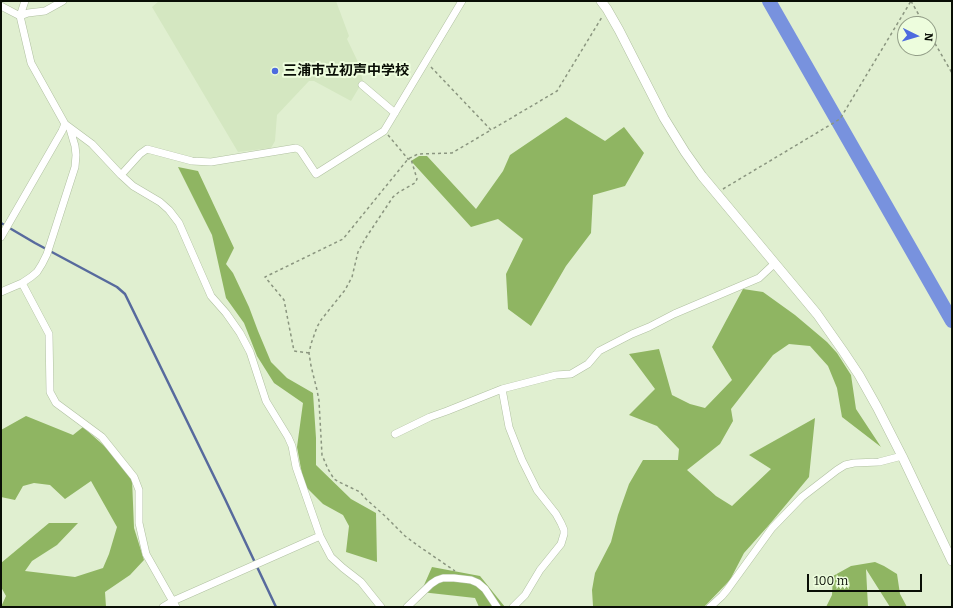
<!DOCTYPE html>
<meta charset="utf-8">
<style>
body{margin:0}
#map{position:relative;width:953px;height:608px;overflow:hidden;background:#e0efd0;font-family:Bitter,serif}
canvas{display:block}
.frame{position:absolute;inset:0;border:2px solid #090e05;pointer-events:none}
.north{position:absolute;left:897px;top:16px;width:40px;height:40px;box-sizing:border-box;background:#edfddd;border:1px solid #929d87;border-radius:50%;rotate:95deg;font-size:11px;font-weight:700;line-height:16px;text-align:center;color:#090e05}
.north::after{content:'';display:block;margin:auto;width:14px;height:18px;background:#4d6bdf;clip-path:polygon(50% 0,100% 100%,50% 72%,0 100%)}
.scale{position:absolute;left:807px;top:574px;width:115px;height:18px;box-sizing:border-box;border:2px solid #090e05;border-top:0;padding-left:5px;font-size:12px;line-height:14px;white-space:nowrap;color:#090e05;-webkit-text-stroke:3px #edfddd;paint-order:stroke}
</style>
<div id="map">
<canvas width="953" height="608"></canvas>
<div class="frame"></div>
<div class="north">N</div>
<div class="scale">100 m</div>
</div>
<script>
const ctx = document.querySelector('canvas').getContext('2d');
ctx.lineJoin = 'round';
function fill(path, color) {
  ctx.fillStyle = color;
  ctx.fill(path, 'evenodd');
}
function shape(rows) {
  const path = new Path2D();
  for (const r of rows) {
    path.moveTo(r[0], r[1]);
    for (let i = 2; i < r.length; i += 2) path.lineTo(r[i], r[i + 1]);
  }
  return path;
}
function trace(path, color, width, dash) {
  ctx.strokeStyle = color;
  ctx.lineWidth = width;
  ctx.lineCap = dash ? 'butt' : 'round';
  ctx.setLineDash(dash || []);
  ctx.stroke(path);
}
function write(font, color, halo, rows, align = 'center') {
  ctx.font = font + ' Bitter,"Noto Sans JP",serif';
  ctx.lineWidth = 4;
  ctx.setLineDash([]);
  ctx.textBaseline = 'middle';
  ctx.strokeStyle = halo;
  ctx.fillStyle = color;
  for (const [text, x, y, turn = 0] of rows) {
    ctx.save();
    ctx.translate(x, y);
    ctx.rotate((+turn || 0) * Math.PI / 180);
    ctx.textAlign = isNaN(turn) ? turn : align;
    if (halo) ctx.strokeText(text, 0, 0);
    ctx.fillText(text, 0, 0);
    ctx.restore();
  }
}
fill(shape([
 [159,1,336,1,349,36,347,39,357,60,363,81,351,101,314,81,309,81,277,115,275,141,271,148,238,152,152,7]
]), '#d4e7c1');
fill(shape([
 [566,117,605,141,624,127,644,153,625,186,593,195,591,233,566,266,531,326,508,309,506,274,523,239,498,219,471,227,411,161,419,156,427,156,476,209,503,171,510,155],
 [178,167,198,171,227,233,234,248,226,264,233,273,249,307,258,331,271,362,287,378,313,393,316,438,316,465,351,499,376,513,377,562,346,552,349,526,343,515,323,504,304,485,297,447,303,403,274,383,257,356,244,323,226,298,212,235],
 [743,289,763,292,795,315,827,342,837,353,851,375,856,409,881,447,842,417,837,388,828,366,810,346,789,344,773,355,731,409,733,421,720,444,687,470,716,496,732,506,771,469,749,455,815,418,809,477,769,525,744,553,730,580,704,607,594,607,593,606,592,590,595,573,611,542,618,515,629,484,643,460,678,460,679,449,657,426,629,415,655,389,629,354,659,349,672,395,690,404,705,408,732,380,712,347],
 [26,416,73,435,83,427,110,451,132,479,134,528,144,560,130,575,105,592,106,607,1,607,6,596,1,587,1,563,49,523,78,523,57,545,32,561,25,571,75,577,103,568,109,554,117,527,91,481,65,499,50,485,34,483,23,486,15,500,1,497,1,430],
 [875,562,884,566,897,574,900,594,907,607,890,607,866,569,868,607,826,607,832,595,833,576,851,566],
 [432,567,480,576,505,607,479,607,475,598,421,592]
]), '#8fb562');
trace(shape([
 [1,223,35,243,117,287,125,294,225,499,276,607]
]), '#576a9d', 2.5);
trace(shape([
 [769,1,952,321]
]), '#7892de', 14);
const minor = shape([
 [25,1,20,16,31,63,65,124,92,144,121,175,133,186,160,202,169,210,179,223,211,296,226,313,240,333,250,352,266,401,288,437,292,446,296,467,320,536,331,557,343,568,361,582,381,607],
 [1,6,20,16,28,13,45,11,63,1],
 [362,85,395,113],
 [121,175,140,154,147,149,192,161,211,162,296,148,300,150,316,174,384,131,462,1],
 [1,237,62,131,65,124],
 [22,283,49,334,50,392,56,403,102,437,134,477,139,490,139,523,146,554,176,607],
 [1,292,22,283,31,277,37,272,42,264,47,254,75,167,76,155,75,146,70,129],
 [502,389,509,427,522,460,537,490,556,514,561,523,564,530,564,534,561,544,540,570,525,595,513,607],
 [395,434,430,417,447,411,502,389,556,375,571,374,588,364,599,351,632,334,649,327,674,314,759,278,775,263],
 [163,607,173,601,320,536],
 [407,607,431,584,437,580,443,578,454,578,471,580,478,583,485,589,497,607],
 [710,607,722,596,727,590,772,528,802,497,837,470,845,465,854,463,879,462,902,456]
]);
const tertiary = shape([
 [601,1,607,9,619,30,664,118,685,152,702,176,817,314,843,351,859,375,877,407,902,456,952,561]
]);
trace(minor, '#b0c0a1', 8);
trace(tertiary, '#b0c0a1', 10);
trace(shape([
 [911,1,924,24],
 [929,33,952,73],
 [431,67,491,130,557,91,602,17],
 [388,135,408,159,411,159,417,179,415,183,399,192,393,197,365,239,358,252,352,277,345,290,321,320,317,327,311,344,309,353,311,366,317,390,319,401,322,455,328,469,334,479,339,482,360,492,366,499,385,516,405,536,420,547,455,571],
 [723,189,840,119,911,1],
 [309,353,294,351,284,300,265,277,343,239,408,159,418,154,452,153,491,130]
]), '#8a957f', 1.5, [3, 3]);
trace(minor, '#fff', 7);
trace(tertiary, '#fff', 9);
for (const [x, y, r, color] of [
 [275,71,4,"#4d6bdf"]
]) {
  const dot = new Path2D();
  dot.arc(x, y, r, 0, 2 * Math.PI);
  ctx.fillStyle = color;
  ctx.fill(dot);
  trace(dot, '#edfddd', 1.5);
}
write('bold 14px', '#090e05', '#edfddd', [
 ["三浦市立初声中学校",283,71]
], 'left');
</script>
